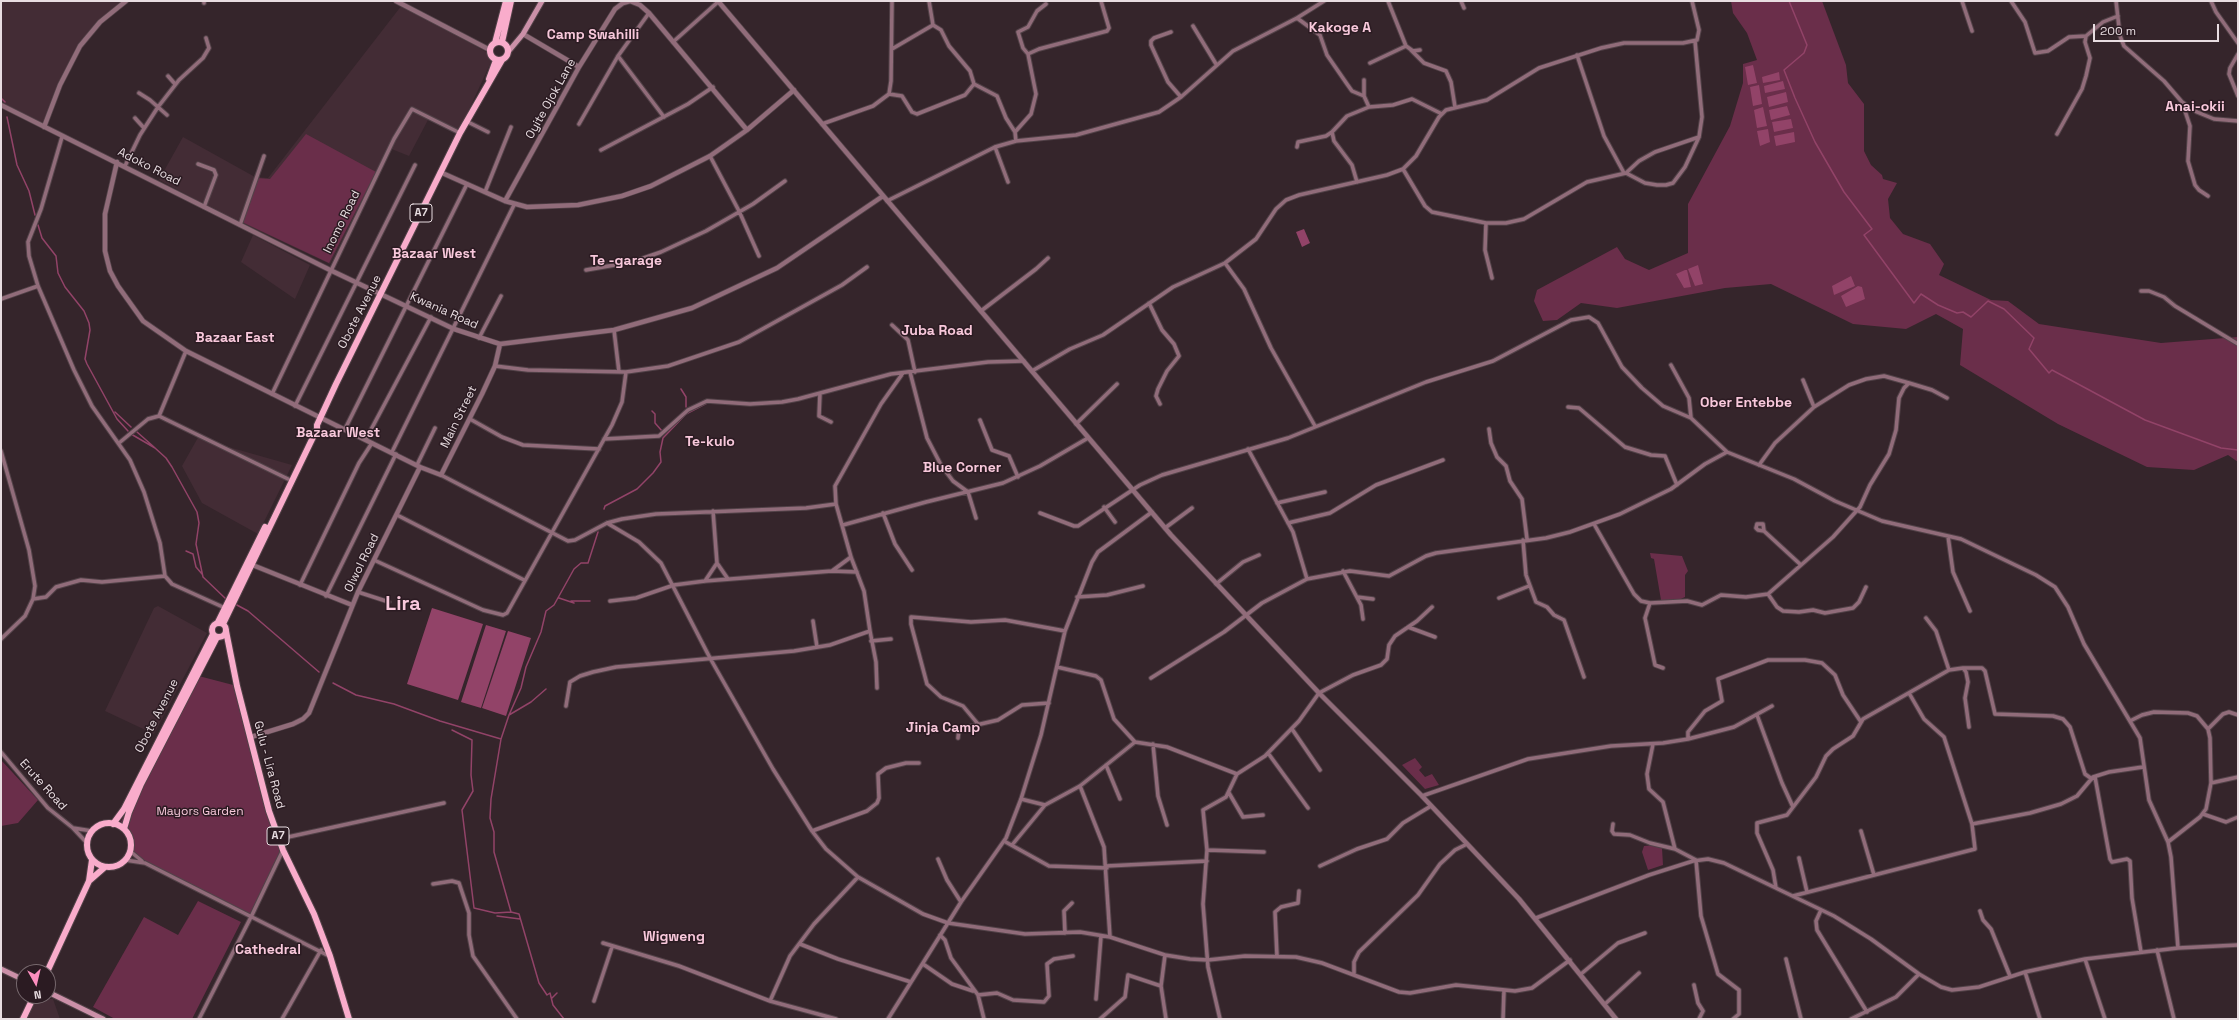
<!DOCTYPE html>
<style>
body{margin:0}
#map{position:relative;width:2239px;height:1020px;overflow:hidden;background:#35252b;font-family:"Space Grotesk",sans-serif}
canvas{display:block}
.frame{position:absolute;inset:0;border:2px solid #e8dde1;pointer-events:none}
.north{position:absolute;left:16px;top:964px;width:40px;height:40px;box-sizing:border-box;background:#2b1b22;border:1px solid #77696e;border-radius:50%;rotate:172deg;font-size:11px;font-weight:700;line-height:16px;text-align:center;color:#e8dde1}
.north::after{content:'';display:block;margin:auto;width:14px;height:18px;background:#fd8ebf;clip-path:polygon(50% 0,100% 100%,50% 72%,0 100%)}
.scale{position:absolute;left:2093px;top:24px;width:126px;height:18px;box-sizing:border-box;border:2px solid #e8dde1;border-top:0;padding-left:5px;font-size:12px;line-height:14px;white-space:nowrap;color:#e8dde1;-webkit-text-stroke:3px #2b1b22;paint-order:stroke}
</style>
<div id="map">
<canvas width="2239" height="1020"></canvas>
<div class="frame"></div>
<div class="north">N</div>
<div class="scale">200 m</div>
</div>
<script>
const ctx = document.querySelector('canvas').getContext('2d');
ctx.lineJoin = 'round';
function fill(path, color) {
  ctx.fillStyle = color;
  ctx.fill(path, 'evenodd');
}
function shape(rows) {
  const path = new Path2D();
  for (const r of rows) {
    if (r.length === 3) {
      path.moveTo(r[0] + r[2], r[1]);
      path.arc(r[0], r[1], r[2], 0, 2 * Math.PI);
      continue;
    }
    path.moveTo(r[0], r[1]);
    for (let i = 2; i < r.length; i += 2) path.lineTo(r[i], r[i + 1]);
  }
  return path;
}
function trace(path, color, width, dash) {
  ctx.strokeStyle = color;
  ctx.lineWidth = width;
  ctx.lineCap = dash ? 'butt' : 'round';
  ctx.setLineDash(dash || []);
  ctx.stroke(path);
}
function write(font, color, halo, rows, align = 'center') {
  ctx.font = font + ' "Space Grotesk",sans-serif';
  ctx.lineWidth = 3;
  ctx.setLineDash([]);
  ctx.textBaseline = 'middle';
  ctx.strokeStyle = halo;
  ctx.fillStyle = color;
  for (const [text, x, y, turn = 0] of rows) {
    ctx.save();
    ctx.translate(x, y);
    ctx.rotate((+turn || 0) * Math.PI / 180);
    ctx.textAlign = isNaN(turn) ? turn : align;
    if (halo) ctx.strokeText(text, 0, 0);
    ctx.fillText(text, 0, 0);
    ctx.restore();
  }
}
fill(shape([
 [1,1,127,1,101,22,81,46,68,70,45,125,1,104],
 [402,5,490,54,492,60,459,131,429,118,409,156,389,148,330,264,223,214,159,180,183,137,255,177,268,178],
 [253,235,310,265,295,299,241,262],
 [200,434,225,446,292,465,258,534,202,503,182,466],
 [158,606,207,633,154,734,105,711,154,608],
 [35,999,53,999,60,1019,26,1019]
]), '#432c35');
fill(shape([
 [1731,1,1822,1,1846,65,1848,83,1864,104,1864,151,1871,165,1882,175,1883,179,1897,183,1888,199,1890,218,1903,234,1930,244,1944,264,1939,275,1991,300,2008,301,2039,324,2161,343,2238,337,2238,462,2228,455,2194,470,2147,467,2058,424,1960,365,1963,329,1936,314,1906,329,1853,324,1771,284,1725,288,1617,308,1581,303,1557,320,1543,321,1534,301,1537,290,1617,247,1625,259,1649,270,1688,253,1688,204,1730,126,1743,83,1743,64,1757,60,1747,33,1733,13],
 [306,134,376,172,329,263,242,222,257,178,270,179],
 [1650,553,1682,556,1688,571,1685,575,1685,597,1672,603,1661,600,1654,559,1651,558],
 [191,674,237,686,269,811,282,846,252,916,130,853,130,841,119,826],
 [1415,758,1422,767,1419,770,1425,777,1432,774,1439,785,1425,789,1402,765],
 [1,760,38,800,18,823,1,826],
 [1655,845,1662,848,1663,865,1648,870,1642,852,1644,846],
 [198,901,241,922,192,1019,115,1019,93,1007,144,917,178,935]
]), '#6a2e4a');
fill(shape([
 [1753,65,1757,83,1748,85,1745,67],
 [1779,72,1780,80,1763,83,1762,77],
 [1783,81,1785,89,1765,93,1764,86],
 [1759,85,1762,104,1753,106,1750,87],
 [1786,92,1788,102,1769,107,1767,97],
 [1787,106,1790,115,1771,120,1769,110],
 [1763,107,1767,126,1757,128,1754,110],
 [1791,119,1793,128,1774,132,1772,122],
 [1768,129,1770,142,1760,146,1757,131],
 [1794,132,1795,142,1776,146,1774,136],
 [1304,229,1310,243,1302,247,1296,232],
 [1698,265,1703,284,1695,286,1688,269],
 [1685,270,1687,270,1691,287,1684,288,1676,274],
 [1851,276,1855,286,1834,295,1832,286],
 [1858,286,1862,287,1865,299,1846,307,1841,296],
 [432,608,483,624,458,700,407,684],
 [486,625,506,631,481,708,461,702],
 [508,631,531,638,506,716,482,708]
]), '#924368');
trace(shape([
 [1789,1,1807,45,1804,53,1784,70,1795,98,1815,142,1844,192,1872,229,1864,235,1914,303,1921,294,1938,305,1957,313,1963,312,1971,317,1988,301,2004,309,2034,338,2029,349,2049,373,2052,370,2145,420,2221,448,2238,450],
 [1,98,5,102],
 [7,117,17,165,29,191,35,215],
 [38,225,42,238,56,256,58,273,65,287,84,311,89,323,90,330,85,359,87,364,117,419,128,431],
 [681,389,686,397,686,407],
 [652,411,655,414,655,423,662,431],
 [115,412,131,427],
 [137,432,154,447],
 [131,434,155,448,166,458,172,467,197,512,199,523,196,544,203,577,226,599],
 [604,509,605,506,637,489,653,473,661,462,660,452,663,438,686,414,707,403],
 [186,551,193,554,196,567,202,574],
 [559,598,574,603],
 [571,601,590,601],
 [235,604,248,611,319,672],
 [333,683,356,695,394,704,440,721,501,739],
 [509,715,531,702,546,689],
 [452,730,472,740,471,775,473,791,462,810,474,908,495,913,511,912],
 [497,916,520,919],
 [552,998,557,993],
 [564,1019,553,1005,550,993,547,995,539,983,519,914,511,912,494,852,494,832,490,818,491,799,501,739,509,715,521,688,526,667,541,632,546,611,554,605,574,569,581,563,588,563,598,532]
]), '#924368', 1.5);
const minor = shape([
 [929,1,933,25],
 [1388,1,1406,46,1413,51,1420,50],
 [1461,1,1464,8],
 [1962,1,1972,31],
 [2011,1,2025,22,2035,53,2048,51,2069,37,2086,36],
 [2116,1,2120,36,2124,46,2164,81,2182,102,2197,112,2214,119,2238,121],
 [2211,1,2216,12,2238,43],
 [204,3,204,1],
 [1297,18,1320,35,1327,55,1347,84,1352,91,1364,96],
 [1193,26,1216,64],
 [1171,32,1154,38,1151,41,1151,45,1168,82,1181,97],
 [673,42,719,1],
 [1411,50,1424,63,1446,71,1451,82,1455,107],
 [1028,54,1023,48,1018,32,1028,27,1037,11,1046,4],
 [2238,54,2230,68,2229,74,2238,96],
 [1577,55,1604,136,1624,173],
 [618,56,664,117],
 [1370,63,1406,46],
 [168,76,175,84],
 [1364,80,1364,96,1369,107],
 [974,84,997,96,1006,118,1015,132,1016,141],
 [139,93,150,100,167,115],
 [889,94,902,96,912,112,917,114,965,95,974,84,970,71,949,46,941,30,933,25,892,49],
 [2182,102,2190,126,2188,161,2195,185,2199,190,2208,196],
 [135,118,144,128],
 [466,121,488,132],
 [579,124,618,56,649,13],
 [822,124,873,106,889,94,891,81,892,1],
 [1015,132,1031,114,1036,94,1028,54,1039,49,1107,31,1109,28,1101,1],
 [2057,134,2082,89,2086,76,2090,58,2085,42,2086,36,2103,22,2118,16],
 [62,137,41,209,28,242,29,256,38,286,74,370,92,406,130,460,144,492,160,543,165,576,172,584,225,608],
 [995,147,1008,182],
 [1297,147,1298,142,1326,136,1332,132],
 [601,150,688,104,713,87],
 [710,156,739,211,759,256],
 [198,164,214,170,216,175,204,207],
 [125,166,140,135,158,107,179,80,203,58,209,48,206,38],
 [1403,169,1425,206,1432,212,1486,223,1506,223,1524,219,1587,182,1626,173,1639,161,1655,152,1699,137],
 [1626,173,1645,183,1657,185,1666,185,1673,183,1685,167,1699,137,1702,117,1695,41],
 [1357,182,1352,165,1334,141,1332,132,1347,116,1369,107,1393,105,1412,99,1442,114],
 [485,192,511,127],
 [887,201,995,147,1016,141,1076,135,1159,112,1181,97,1233,51,1297,18,1324,1],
 [1486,223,1485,250,1492,278],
 [240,225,264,156],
 [1225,263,1244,289,1271,348,1315,426],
 [586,270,632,262,661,252,706,231,753,204,785,181],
 [2141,291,2149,291,2164,297,2175,306,2238,344],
 [1,299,38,286],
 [1149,303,1162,330,1174,344,1179,356,1167,371,1158,389,1156,396,1160,404],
 [981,311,1036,269,1048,258],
 [892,325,908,340,915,372],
 [614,330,619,372],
 [479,338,501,296],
 [1671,365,1689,398,1691,418],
 [495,366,528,370,626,372,668,366,739,342,842,285,867,267],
 [1032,371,1070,349,1103,335,1173,287,1225,263,1256,239,1276,209,1286,200,1299,195,1387,175,1403,169,1416,156,1439,117,1446,110,1487,100,1539,68,1601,48,1624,43,1683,43,1697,40,1699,30,1692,1],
 [910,372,927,438,941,465,953,481,968,492,976,518],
 [820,393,819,416,831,422],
 [272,394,394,139,412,109,460,133],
 [295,406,415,165],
 [1568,407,1579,408,1625,447,1651,455,1665,456,1677,485],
 [1814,407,1849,385,1866,379,1884,376,1909,383],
 [159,416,186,351],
 [470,419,502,437,523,445,599,449],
 [980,420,992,450,1009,456,1018,477],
 [1076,424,1117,384],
 [345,429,467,184],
 [1489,429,1491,443,1497,457,1506,466,1510,481,1522,499,1527,539],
 [366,439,431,317],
 [604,439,659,436,688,410,707,401,750,404,782,402,798,399,891,374,988,362,1024,361],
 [119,443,148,419,159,416,288,479],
 [1248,449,1293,532,1307,579],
 [1,451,29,550,35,586,33,599,25,616,1,639],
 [392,452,514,205],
 [417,465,435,428],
 [1759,465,1775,443,1814,407,1803,380],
 [441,475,568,541,575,540,607,523,622,519,656,514,806,508,836,504],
 [1277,503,1325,492],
 [1104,507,1115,522],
 [713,511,717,563,728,579],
 [883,513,895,544,912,570],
 [1040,513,1074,526,1078,526,1140,485,1162,475,1288,438,1426,382,1493,361,1571,320,1589,317,1598,323,1622,367,1642,388,1663,406,1691,418,1727,452,1794,479,1835,501,1882,521,1961,539,2036,575,2055,587,2068,607,2084,644,2140,738,2149,800,2168,842,2171,857,2178,948],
 [397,515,524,580],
 [607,523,639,542,661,563,710,658,773,769,812,831,826,849,858,877,923,914,948,923,1025,934,1080,932,1110,937,1165,955,1190,959,1208,960,1245,956,1296,957,1322,963,1399,992,1410,993,1456,985,1515,991,1532,988,1570,960],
 [1288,523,1330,513,1376,485,1443,460],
 [1594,524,1634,594,1641,601,1650,603,1687,601,1702,605,1721,595,1746,597,1768,594,1833,537,1860,507,1870,485,1889,454,1896,430,1899,398,1904,388,1909,383,1932,390,1947,398],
 [843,525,926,502,1003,483,1040,466,1088,438],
 [1165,528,1192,508],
 [1764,531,1758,530,1756,528,1757,524,1763,524,1764,531,1801,565],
 [1948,536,1953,572,1970,611],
 [1523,540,1526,575,1536,602,1547,607,1554,615,1564,620,1584,677],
 [374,560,483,610,503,615,507,613,612,425,622,402,626,372],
 [832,571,851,557],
 [1343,571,1361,605,1363,619],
 [705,581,717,563],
 [1216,584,1243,562,1259,555],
 [300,585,359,463,372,443],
 [358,592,389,602],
 [1768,594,1777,607,1783,611,1799,612,1813,610,1825,613,1853,608,1859,602,1866,587],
 [326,596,396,454],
 [1077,597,1107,595,1143,586],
 [1357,597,1373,599],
 [1499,598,1529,586],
 [33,599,46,597,56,587,81,580,102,582,165,576],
 [610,601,636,598,674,585,705,581,832,571,857,572],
 [1650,603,1645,618,1651,646,1655,665,1663,668],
 [1926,618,1936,631,1949,670],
 [813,621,817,647],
 [1408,627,1435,637],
 [870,631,876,662,877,688],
 [871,641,891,639],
 [1057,667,1096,676,1101,680,1114,719,1135,742],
 [1963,668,1982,668,1985,671,1995,714,2053,716,2063,719,2070,727,2085,774,2092,779],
 [1151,678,1224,632,1262,603,1307,579,1350,571,1389,576,1426,556,1436,553,1546,538,1570,532,1620,514,1671,489,1705,464,1727,452],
 [566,706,570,682,580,676,593,672,616,667,794,651,830,645,870,631,864,591,851,557,836,504,835,486,881,404,903,373],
 [1757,715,1782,783,1793,807],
 [2130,721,2142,715,2154,712,2188,713,2197,716,2208,729,2223,714,2229,712,2238,715],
 [978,724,963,706,941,697,927,684,911,624,911,617,971,622,1005,620,1065,631],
 [1292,729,1320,770],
 [958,738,959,729,998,720,1022,705,1049,703],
 [1688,739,1734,727,1772,706],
 [1153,744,1158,796,1167,825],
 [1653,744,1647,774,1649,789,1663,802,1675,849,1696,860,1701,916,1718,974,1739,990,1739,1014,1733,1019],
 [1,752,48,808,73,828,87,843],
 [1268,753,1308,808],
 [1106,765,1120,799],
 [2095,777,2110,859,2112,862,2127,859,2130,861,2132,898,2141,952],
 [2211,783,2238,777],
 [1080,786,1104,847,1110,937],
 [1229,793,1243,817,1263,815],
 [1422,796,1528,759,1611,746,1663,743,1688,739,1688,732,1705,711,1722,701,1718,679,1768,660,1805,660,1822,663,1835,675,1843,695,1861,722],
 [1021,799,1045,805],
 [2203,814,2226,822,2238,817],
 [1613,824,1612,831,1614,834,1630,835,1650,843,1675,849],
 [1972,824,2030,813,2061,804,2077,796,2093,777,2109,772,2143,767],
 [73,828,92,831],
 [812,831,867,811,877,803,879,798,878,774,886,768,906,763,919,763],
 [1861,831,1874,875],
 [279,839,444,803],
 [1004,841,1049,866,1107,868],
 [2168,842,2200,817,2206,809,2211,783,2210,738,2208,729],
 [1012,845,1045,805,1080,786,1135,742,1167,747,1237,774],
 [1207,850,1264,852],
 [130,851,142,861],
 [1799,858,1807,892],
 [938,859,947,880,961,902],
 [125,860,145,863,329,956],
 [1106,866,1207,861],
 [1320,866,1357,849,1387,839,1403,823,1431,806],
 [433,884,452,881,459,883,469,913,469,935,473,956,517,1019],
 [1776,888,1773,870,1757,833,1757,823,1787,815,1816,777,1826,756,1833,749,1853,736,1863,719,1949,670,1963,668,1966,672,1968,682,1965,698,1969,727],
 [1793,896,1975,849,1972,824,1944,737,1924,719,1909,693],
 [1821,910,1816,921,1817,930,1867,1012],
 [1980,911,1983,920,1991,929,2010,976],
 [1536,918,1649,875,1693,861,1708,859,1724,863,1834,916,1871,939,1919,974,1941,987,1952,990,1979,987,2025,972,2085,959,2178,948,2238,945],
 [1065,933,1064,911,1072,903],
 [940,935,945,940,951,958,978,995,984,1019],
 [603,943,679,966,770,1001,836,1019],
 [800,944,838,959,911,982],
 [2157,950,2174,1019],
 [1165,955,1161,986,1166,1019],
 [1277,956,1275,912,1281,907,1298,903,1299,891],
 [1786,959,1801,1019],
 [2085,959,2105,1019],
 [923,964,952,984,973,991],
 [2025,972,2040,1019],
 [1354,973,1354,962,1359,952,1418,895,1440,864,1455,850,1467,844],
 [1581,974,1618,943,1645,933],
 [1694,985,1698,1003,1703,1011,1699,1019],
 [978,995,997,993,1013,1000,1044,1002,1049,996,1047,964,1054,959,1073,956],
 [1096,999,1101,936],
 [594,1001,612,947],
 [770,1001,790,956,814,924,858,877],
 [1605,1004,1639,973],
 [199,1019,251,917,283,850],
 [282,1019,321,950],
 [888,1019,961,902,1006,838,1021,799,1041,735,1065,631,1092,562,1098,552,1152,512],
 [1100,1019,1125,997,1128,975,1161,986],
 [1220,1019,1208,967,1203,904,1207,850,1203,810,1226,797,1237,774,1265,756,1299,721,1319,693,1353,675,1381,665,1387,659,1389,645,1395,636,1417,621,1432,607],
 [1503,1019,1504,990],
 [1851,1019,1896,997,1919,974]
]);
const tertiary = shape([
 [396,1,490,50],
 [718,1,1171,535,1319,693,1422,796,1519,899,1616,1019],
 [523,34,579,67],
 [1,105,330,270,454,329,500,344,614,330,692,308,777,268,883,196],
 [44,127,60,85,80,46,100,22,126,1],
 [117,162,105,214,105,251,110,271,118,286,143,321,186,351,420,467,358,592,309,713,303,719,293,724,251,737],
 [440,172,505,201,527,207,578,205,622,196,651,186,710,156,747,130,794,90],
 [505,201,579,67,615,9,623,3,630,1,640,5,649,13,747,130],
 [420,467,441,475,482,394,495,366,500,344],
 [250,564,352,605]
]);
const secondary = shape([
 [508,52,523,34,542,1],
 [1,969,24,980],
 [48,992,103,1019]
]);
const primary = shape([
 [499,51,9],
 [502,42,511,1],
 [495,43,506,1],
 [489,79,496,60],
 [218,622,265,527],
 [219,630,7],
 [223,624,317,429,317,425,336,384,460,133,502,60],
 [226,631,237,686,269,811,283,850,314,914,330,956,349,1019],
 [109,845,22],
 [113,824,124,809,213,634],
 [124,829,129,812,141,784,217,637],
 [89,881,105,867],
 [47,972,89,881,92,860],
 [23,1019,34,996]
]);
trace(minor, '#524248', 5.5);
trace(tertiary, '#524248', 6);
trace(secondary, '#524248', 7);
trace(primary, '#524248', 8);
trace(minor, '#916c7a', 3.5);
trace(tertiary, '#916c7a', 4.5);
trace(secondary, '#cb90a8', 5);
trace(primary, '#f9accb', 6);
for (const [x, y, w] of [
 [421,213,22],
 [278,836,22]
]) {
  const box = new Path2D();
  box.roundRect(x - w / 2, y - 9, w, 18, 3);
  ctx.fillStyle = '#2b1b22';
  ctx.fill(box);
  trace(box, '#e8dde1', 1);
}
write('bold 11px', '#e8dde1', null, [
 ["A7",421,213],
 ["A7",278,836]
]);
write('12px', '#e8dde1', '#2b1b22', [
 ["Oyite Ojok Lane",551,99,-61],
 ["Adoko Road",149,167,27],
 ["Inomo Road",342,222,-64],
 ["Kwania Road",444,311,24],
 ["Obote Avenue",360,312,-63],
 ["Main Street",459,417,-64],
 ["Olwol Road",362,563,-64],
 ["Obote Avenue",157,716,-63],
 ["Gulu - Lira Road",269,765,75],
 ["Erute Road",43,785,48]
]);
write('12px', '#f5c6d8', '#2b1b22', [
 ["Mayors Garden",200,812]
]);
write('bold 14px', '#f8c8db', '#2b1b22', [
 ["Kakoge A",1340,28],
 ["Camp Swahilli",593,35],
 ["Anai-okii",2195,107],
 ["Bazaar West",434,254],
 ["Te -garage",626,261],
 ["Juba Road",937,331],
 ["Bazaar East",235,338],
 ["Ober Entebbe",1746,403],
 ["Bazaar West",338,433],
 ["Te-kulo",710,442],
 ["Blue Corner",962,468],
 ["Jinja Camp",943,728],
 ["Wigweng",674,937],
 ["Cathedral",268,950]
]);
write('bold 20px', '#f8c8db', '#2b1b22', [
 ["Lira",403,605]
]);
</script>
